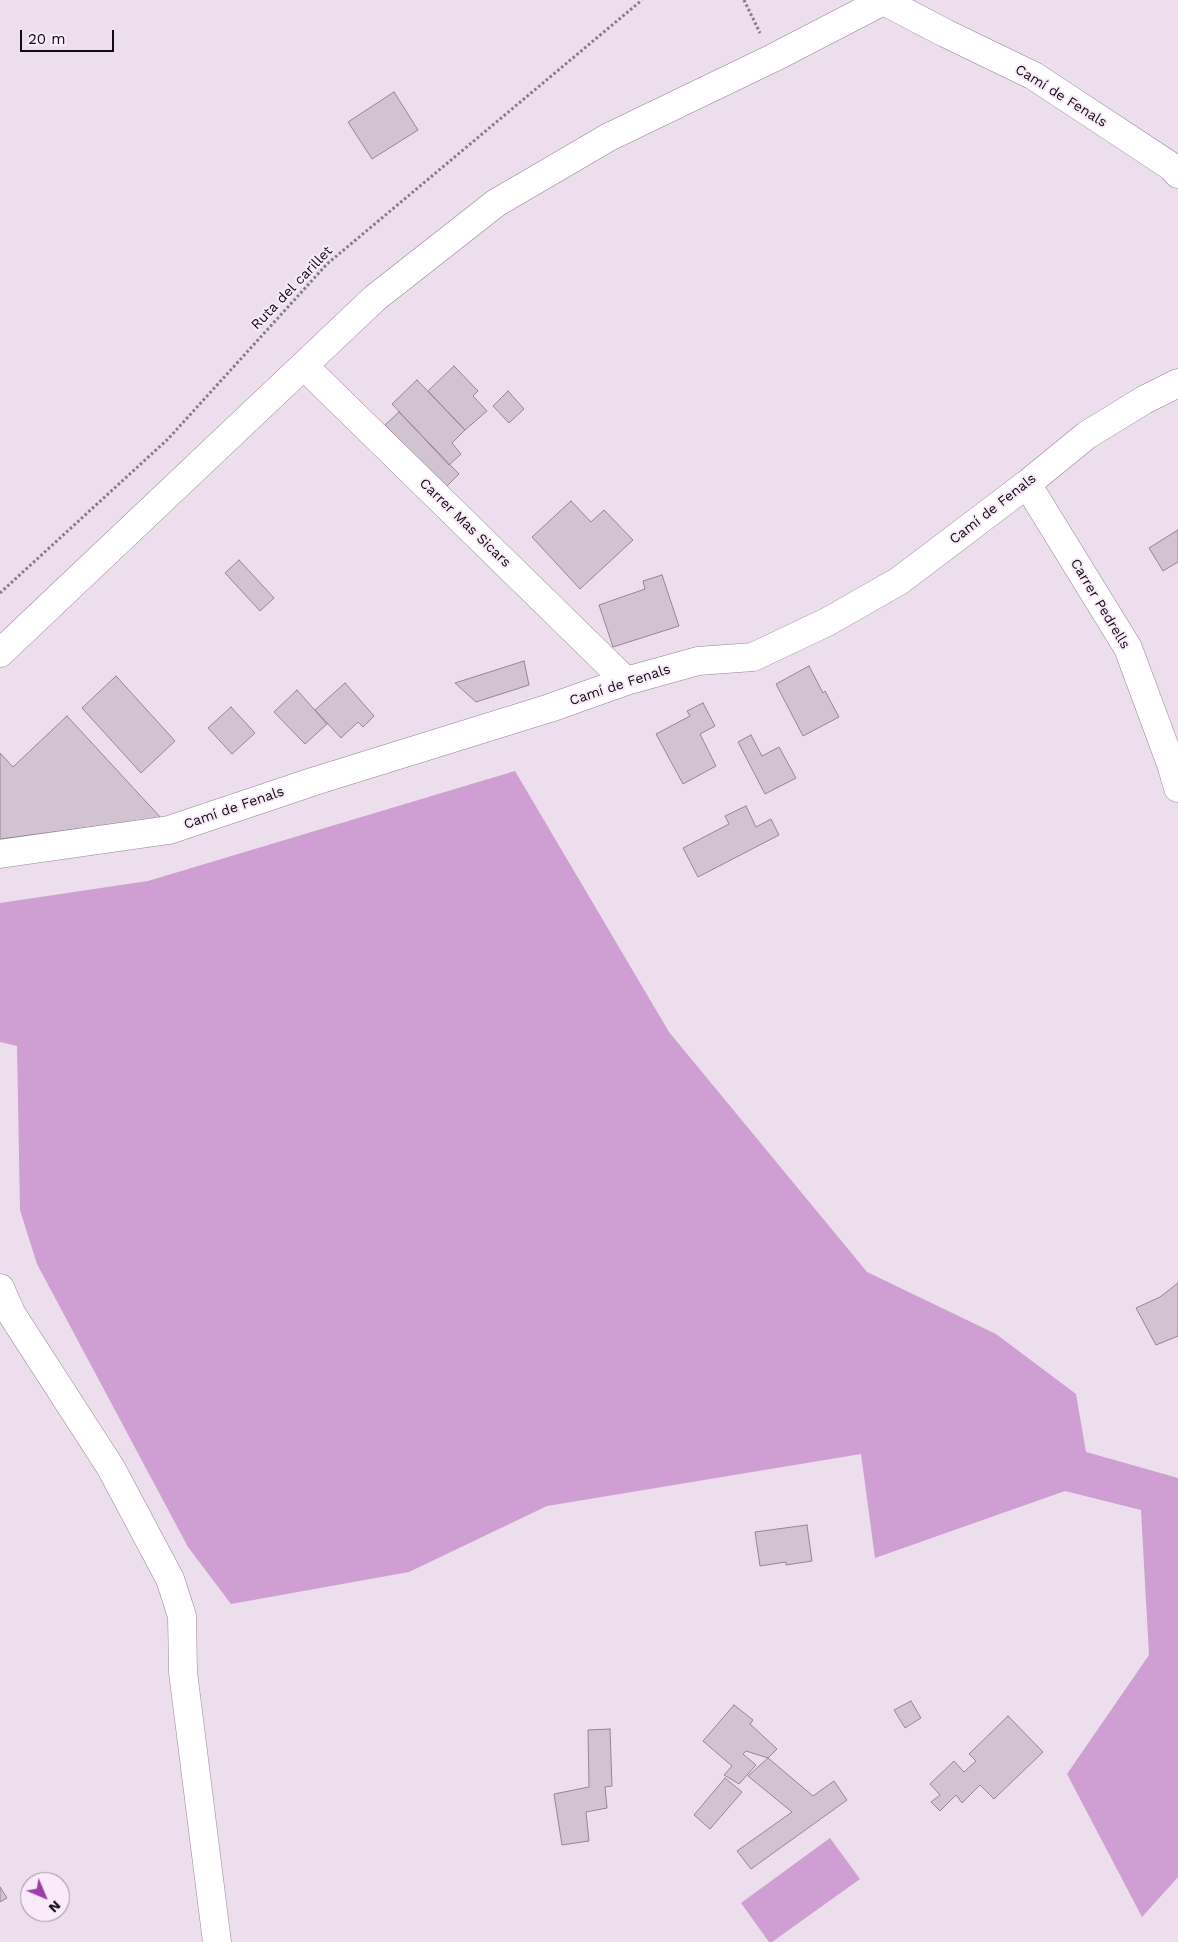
<!DOCTYPE html>
<meta charset="utf-8">
<style>
body{margin:0}
#map{position:relative;width:1178px;height:1942px;overflow:hidden;background:#ecdeec;font-family:"Work Sans",sans-serif}
canvas{display:block}
.north{position:absolute;left:20px;top:1872px;width:50px;height:50px;box-sizing:border-box;background:#f9ebf9;border:1px solid #9c929c;border-radius:50%;rotate:135deg;font-size:14px;font-weight:700;line-height:20px;text-align:center;color:#110c11}
.north::after{content:'';display:block;margin:auto;width:18px;height:22px;background:#9d3da5;clip-path:polygon(50% 0,100% 100%,50% 72%,0 100%)}
.scale{position:absolute;left:20px;top:30px;width:94px;height:22px;box-sizing:border-box;border:2px solid #110c11;border-top:0;padding-left:6px;font-size:15px;line-height:18px;white-space:nowrap;color:#110c11;-webkit-text-stroke:4px #f9ebf9;paint-order:stroke}
</style>
<div id="map">
<canvas width="1178" height="1942"></canvas>
<div class="north">N</div>
<div class="scale">20 m</div>
</div>
<script>
const ctx = document.querySelector('canvas').getContext('2d');
ctx.lineJoin = 'round';
function fill(path, color) {
  ctx.fillStyle = color;
  ctx.fill(path, 'evenodd');
}
function shape(rows) {
  const path = new Path2D();
  for (const r of rows) {
    path.moveTo(r[0], r[1]);
    for (let i = 2; i < r.length; i += 2) path.lineTo(r[i], r[i + 1]);
  }
  return path;
}
function trace(path, color, width, dash) {
  ctx.strokeStyle = color;
  ctx.lineWidth = width;
  ctx.lineCap = dash ? 'butt' : 'round';
  ctx.setLineDash(dash || []);
  ctx.stroke(path);
}
function write(font, color, halo, rows, align = 'center') {
  ctx.font = font + ' "Work Sans",sans-serif';
  ctx.lineWidth = 4;
  ctx.setLineDash([]);
  ctx.textBaseline = 'middle';
  ctx.strokeStyle = halo;
  ctx.fillStyle = color;
  for (const [text, x, y, turn = 0] of rows) {
    ctx.save();
    ctx.translate(x, y);
    ctx.rotate((+turn || 0) * Math.PI / 180);
    ctx.textAlign = isNaN(turn) ? turn : align;
    if (halo) ctx.strokeText(text, 0, 0);
    ctx.fillText(text, 0, 0);
    ctx.restore();
  }
}
fill(shape([
 [515,771,669,1032,867,1272,996,1334,1076,1394,1086,1452,1178,1478,1178,1877,1142,1917,1067,1774,1149,1655,1141,1510,1065,1491,875,1558,861,1454,547,1506,409,1572,231,1604,188,1547,37,1264,20,1210,17,1046,0,1042,0,903,148,881],
 [830,1838,860,1879,772,1942,769,1942,741,1903]
]), '#cf9ed2');
const building = shape([
 [394,92,418,130,372,159,348,122,394,92],
 [454,366,478,391,473,396,487,411,465,430,428,391,454,366],
 [417,380,465,430,452,443,461,454,449,465,392,404,417,380],
 [508,391,524,409,509,423,493,406,508,391],
 [399,412,459,474,445,488,385,425,399,412],
 [571,501,591,522,604,510,633,540,580,589,532,537,571,501],
 [1178,530,1178,562,1163,571,1149,548,1178,530],
 [239,560,274,598,260,611,225,573,239,560],
 [662,575,679,626,613,647,599,605,645,589,643,581,662,575],
 [524,661,529,685,476,702,455,683,524,661],
 [809,666,823,693,825,691,839,717,803,736,776,684,809,666],
 [116,676,175,741,141,773,82,708,116,676],
 [345,683,374,716,363,727,358,722,341,738,315,710,345,683],
 [297,690,327,724,305,744,274,712,297,690],
 [703,703,715,726,700,734,716,766,683,784,656,734,690,716,687,711,703,703],
 [231,707,255,733,232,754,208,728,231,707],
 [67,716,161,818,0,839,0,753,13,767,67,716],
 [751,735,762,756,779,747,796,778,765,794,738,742,751,735],
 [746,806,756,827,771,819,779,835,698,877,683,848,729,824,725,816,746,806],
 [1178,1283,1178,1336,1156,1345,1136,1308,1160,1297,1178,1283],
 [807,1525,812,1561,786,1565,786,1562,760,1566,755,1532,807,1525],
 [911,1701,921,1718,905,1728,894,1710,911,1701],
 [734,1705,753,1720,750,1724,777,1749,768,1758,746,1751,743,1754,756,1765,739,1784,724,1775,732,1766,703,1741,734,1705],
 [1008,1716,1043,1752,994,1799,980,1785,962,1803,956,1795,940,1811,931,1802,940,1795,930,1784,954,1761,964,1772,976,1761,969,1754,1008,1716],
 [610,1729,612,1786,605,1787,607,1808,586,1812,589,1841,562,1845,554,1794,589,1787,588,1730,610,1729],
 [768,1758,813,1796,834,1781,847,1800,751,1869,737,1851,792,1812,748,1776,768,1758],
 [725,1778,742,1792,710,1829,694,1815,725,1778],
 [0,1887,7,1898,0,1902,0,1887]
]);
fill(building, '#d1c3d1');
trace(building, '#948795', 1);
const minor = shape([
 [884,1,945,33,1034,76,1172,167,1178,174],
 [304,366,626,681],
 [1027,484,1128,648,1171,764,1178,788],
 [0,653,375,298,496,203,609,137,773,58,885,0],
 [0,854,169,830,315,781,550,708,626,681,698,661,753,657,827,622,899,581,1027,484,1087,435,1144,400,1178,383],
 [0,1288,11,1313,111,1468,170,1579,182,1616,183,1672,217,1942]
]);
trace(minor, '#938694', 29);
trace(shape([
 [744,0,760,33],
 [0,593,168,439,327,264,642,0]
]), '#857b85', 3, [2.5, 2.5]);
trace(minor, '#fff', 28);
write('14px', '#110c11', '#f9ebf9', [
 ["Camí de Fenals",1061,96,32],
 ["Ruta del carillet",292,288,-46],
 ["Camí de Fenals",993,509,-38],
 ["Carrer Mas Sicars",465,523,44],
 ["Carrer Pedrells",1100,604,59],
 ["Camí de Fenals",620,685,-18],
 ["Camí de Fenals",234,808,-19]
]);
</script>
